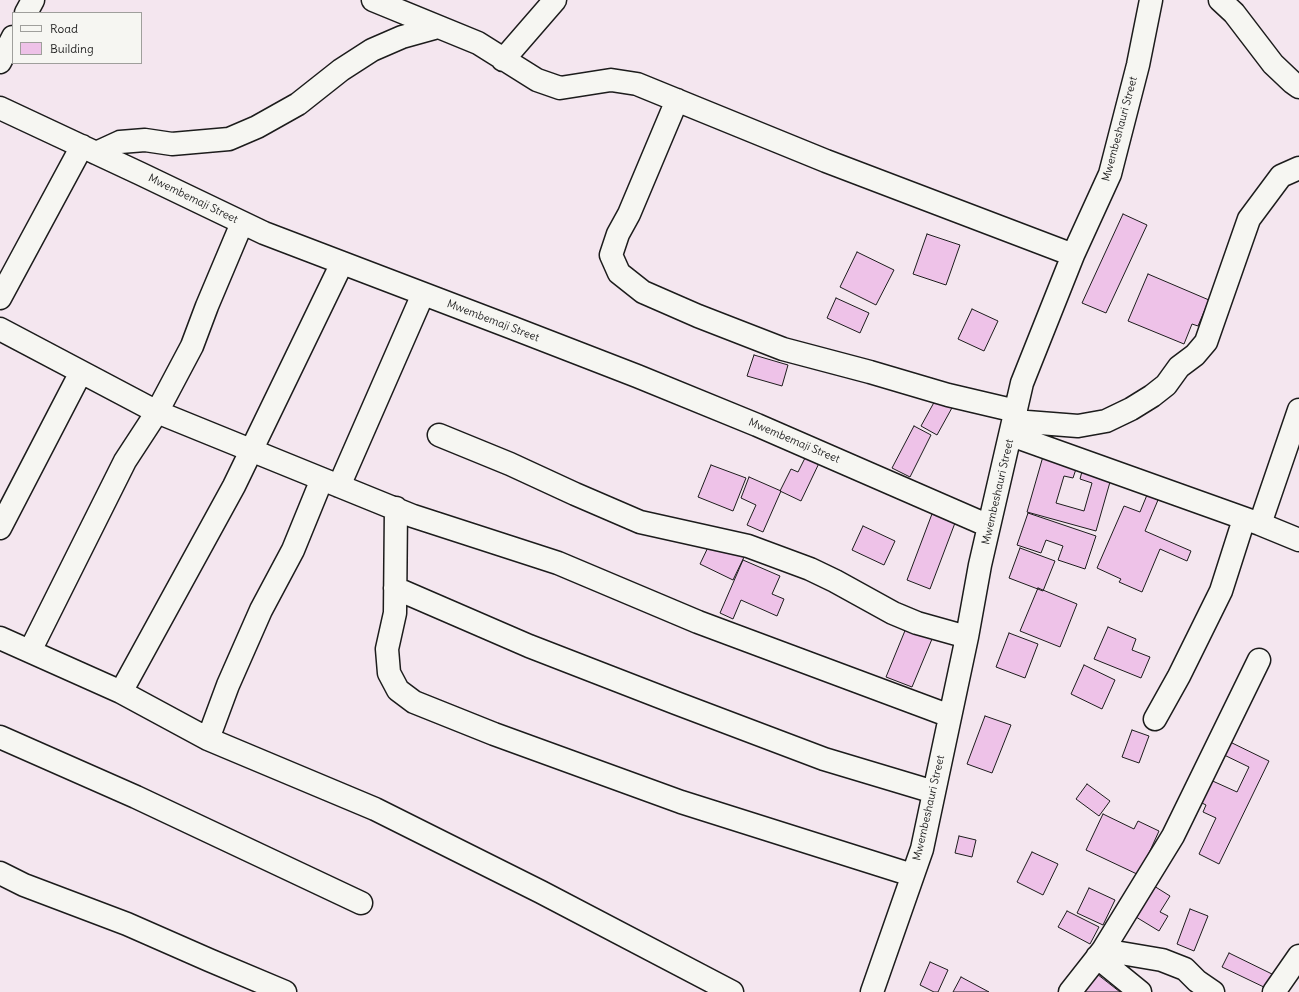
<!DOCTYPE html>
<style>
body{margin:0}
#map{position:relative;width:1299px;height:992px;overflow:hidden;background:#f4e6ef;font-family:Delius,sans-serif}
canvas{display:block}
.legend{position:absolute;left:12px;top:12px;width:130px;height:52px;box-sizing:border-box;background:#f6f6f2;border:1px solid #9f9f9c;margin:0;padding:5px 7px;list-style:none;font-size:12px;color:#1c1c1c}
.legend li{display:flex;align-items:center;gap:8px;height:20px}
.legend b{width:20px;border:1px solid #9f9f9c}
</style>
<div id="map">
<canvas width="1299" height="992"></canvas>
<ul class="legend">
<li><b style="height:5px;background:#f6f6f2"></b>Road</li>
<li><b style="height:11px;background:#eec2e8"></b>Building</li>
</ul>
</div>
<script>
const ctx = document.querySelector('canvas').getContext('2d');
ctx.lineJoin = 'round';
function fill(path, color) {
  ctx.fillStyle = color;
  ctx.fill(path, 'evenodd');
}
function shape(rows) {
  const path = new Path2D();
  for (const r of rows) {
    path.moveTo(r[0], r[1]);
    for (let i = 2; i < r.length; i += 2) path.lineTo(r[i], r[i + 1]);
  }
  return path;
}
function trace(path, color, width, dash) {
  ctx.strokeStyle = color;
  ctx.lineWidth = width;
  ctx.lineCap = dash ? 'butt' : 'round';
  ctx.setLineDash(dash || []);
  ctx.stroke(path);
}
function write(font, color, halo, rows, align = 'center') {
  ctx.font = font + ' Delius,sans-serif';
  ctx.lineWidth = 3;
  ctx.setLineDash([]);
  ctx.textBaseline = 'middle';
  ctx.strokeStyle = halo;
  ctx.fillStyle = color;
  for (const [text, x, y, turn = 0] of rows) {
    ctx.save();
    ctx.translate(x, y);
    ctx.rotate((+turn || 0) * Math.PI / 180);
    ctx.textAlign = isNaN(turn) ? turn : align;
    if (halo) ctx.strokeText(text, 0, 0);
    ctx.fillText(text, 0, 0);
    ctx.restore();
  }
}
const building = shape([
 [1123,214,1147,225,1106,313,1082,303,1123,214],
 [927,234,960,245,946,285,913,274,927,234],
 [857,252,894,270,876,305,840,287,857,252],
 [1148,274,1209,300,1198,326,1192,324,1184,344,1128,321,1148,274],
 [836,298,869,313,860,333,827,318,836,298],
 [972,309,998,321,984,351,958,339,972,309],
 [754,355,788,365,782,386,747,376,754,355],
 [937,397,953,406,937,435,921,426,937,397],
 [914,426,931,435,910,477,892,468,914,426],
 [808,452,821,459,801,501,780,491,791,469,798,472,808,452],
 [1044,453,1078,463,1073,478,1064,476,1056,503,1084,511,1092,483,1080,479,1085,460,1114,468,1096,531,1027,512,1044,453],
 [711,465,746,478,733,511,698,497,711,465],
 [749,477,781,491,763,532,747,525,756,505,741,498,749,477],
 [1147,495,1158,500,1145,531,1191,551,1187,561,1160,549,1142,592,1119,582,1121,579,1097,568,1124,506,1140,512,1147,495],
 [935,506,958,515,930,589,907,580,935,506],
 [1028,513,1096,536,1085,569,1058,560,1063,546,1046,540,1041,553,1017,545,1028,513],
 [863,526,895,541,884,565,852,550,863,526],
 [712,539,745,555,733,580,700,564,712,539],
 [1020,548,1055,561,1043,591,1009,578,1020,548],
 [743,560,780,576,772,594,784,599,777,616,741,600,733,619,720,613,743,560],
 [1038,588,1077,604,1060,647,1020,631,1038,588],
 [911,616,937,627,912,687,886,677,911,616],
 [1108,627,1136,639,1132,650,1150,657,1141,678,1094,659,1108,627],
 [1009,633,1038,644,1025,678,996,667,1009,633],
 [1084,665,1115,680,1102,709,1071,694,1084,665],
 [985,716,1011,725,992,773,967,764,985,716],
 [1132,730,1149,736,1139,763,1122,757,1132,730],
 [1226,740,1269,761,1219,864,1199,854,1216,818,1203,812,1206,805,1196,800,1206,778,1237,792,1249,767,1220,753,1226,740],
 [1087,784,1110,801,1099,816,1076,799,1087,784],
 [1103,814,1134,829,1138,821,1159,831,1139,875,1086,850,1103,814],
 [959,836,976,840,972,857,955,853,959,836],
 [1032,852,1058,864,1043,895,1017,882,1032,852],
 [1154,886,1170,896,1160,912,1168,916,1159,931,1136,917,1154,886],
 [1089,888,1115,900,1103,925,1077,913,1089,888],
 [1190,909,1208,916,1194,951,1177,944,1190,909],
 [1067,911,1099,927,1090,944,1058,927,1067,911],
 [1229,953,1274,975,1268,989,1222,967,1229,953],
 [930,962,948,970,938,992,934,992,920,985,930,962],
 [1097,974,1120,992,1082,992,1097,974],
 [961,977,989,992,953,992,961,977]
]);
fill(building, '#eec2e8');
trace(building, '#1c1c1c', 1);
const minor = shape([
 [373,0,478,43,537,80,560,88,611,80,637,84,826,161,1073,255],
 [1220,0,1234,13,1273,64,1292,82,1299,87],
 [26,13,33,0],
 [503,60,555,0],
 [0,62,13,37],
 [677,100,629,214,618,234,611,255,619,273,643,292,698,316,783,349,870,372,948,395,1016,411],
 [0,108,141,174,264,233,513,328,637,376,757,425,989,526],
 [96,153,120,142,145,140,172,144,229,139,257,127,298,104,341,70,372,50,402,37,438,27],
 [0,298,82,146],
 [0,329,157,412,413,516,558,563,698,622,950,716],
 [1014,421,1078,426,1106,421,1131,409,1152,396,1166,385,1179,367,1195,355,1206,342,1249,219,1281,176,1299,168],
 [439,435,510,464,575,494,640,522,748,546,810,569,835,581,893,613,917,623,967,637],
 [1011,435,1260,524,1299,540],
 [339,486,423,294],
 [396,508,395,613,387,649,389,673,398,690,414,702,494,734,681,802,912,875],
 [1260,524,1299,410],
 [0,528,81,372],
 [395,588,529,646,676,703,824,759,934,792],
 [0,638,121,692,208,739,375,809,541,892,732,992],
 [30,651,125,461,157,412,192,346,207,306,242,223],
 [121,692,234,486,342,263],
 [1155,719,1179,676,1221,591,1244,519],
 [0,737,136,797,361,903],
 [208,739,228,685,261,610,293,550,322,479],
 [0,873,24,885,127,924,209,960,285,992],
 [1103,950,1162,960,1185,969,1197,981,1213,992],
 [1097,957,1140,992],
 [872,992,922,849,967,637,980,565,1022,383,1073,255,1110,174,1138,65,1151,0],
 [1070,992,1103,950,1173,836,1259,660],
 [1274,992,1299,956]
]);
trace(minor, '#1c1c1c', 25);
trace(minor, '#f6f6f2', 22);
write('11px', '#1c1c1c', '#f6f6f2', [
 ["Mwembeshauri Street",1120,129,-75],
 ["Mwembemaji Street",193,199,26],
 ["Mwembemaji Street",493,321,21],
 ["Mwembemaji Street",794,441,23],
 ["Mwembeshauri Street",998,492,-77],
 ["Mwembeshauri Street",929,808,-77]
]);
</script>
